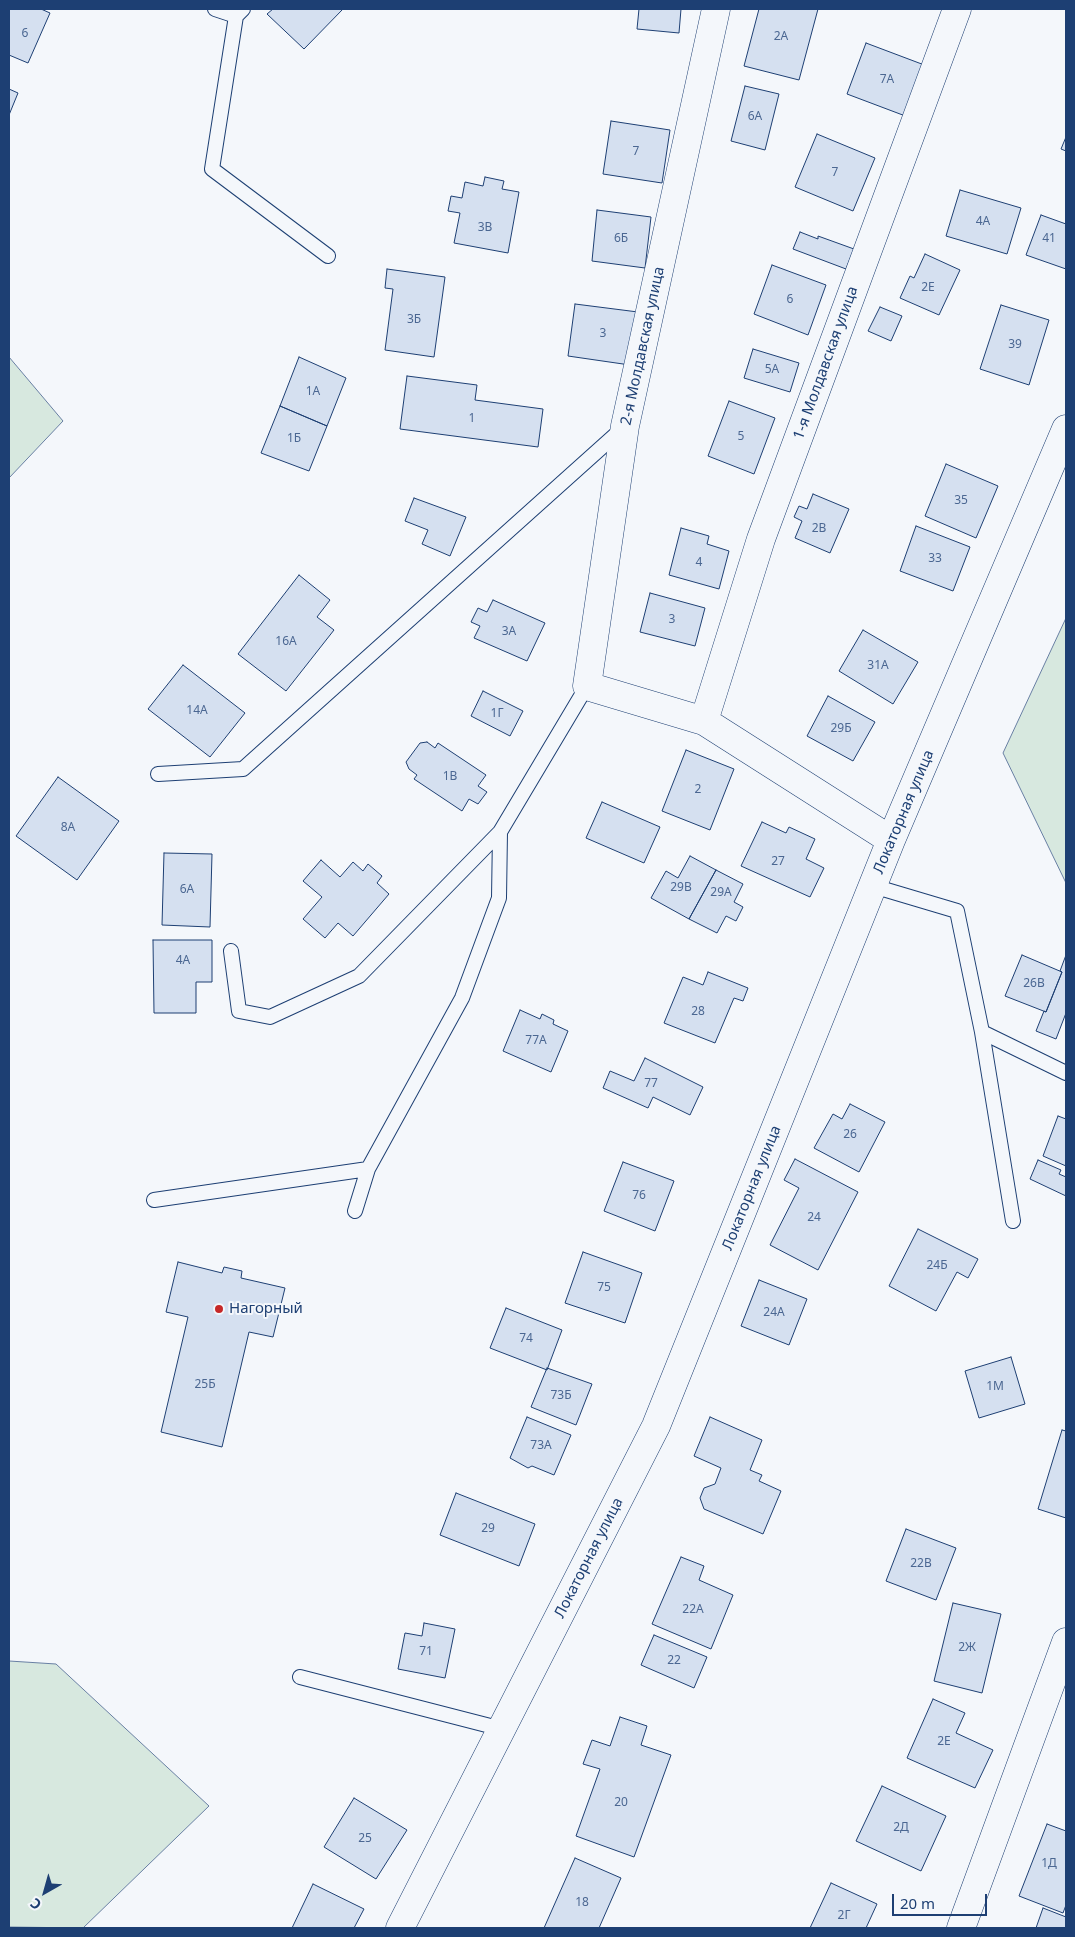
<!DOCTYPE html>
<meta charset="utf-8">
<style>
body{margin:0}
#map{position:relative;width:1075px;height:1937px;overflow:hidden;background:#f4f7fb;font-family:"Noto Sans",sans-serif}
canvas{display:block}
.frame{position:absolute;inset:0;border:10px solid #1d3f73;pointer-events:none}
.north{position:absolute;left:20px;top:1867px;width:50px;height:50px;-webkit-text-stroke:4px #f4f7fb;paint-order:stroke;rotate:218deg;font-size:14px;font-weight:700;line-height:20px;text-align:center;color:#1d3f73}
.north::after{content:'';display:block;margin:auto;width:18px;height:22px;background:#1d3f73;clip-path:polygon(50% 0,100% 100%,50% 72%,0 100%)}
.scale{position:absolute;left:892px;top:1894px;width:95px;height:22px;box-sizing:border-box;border:2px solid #1d3f73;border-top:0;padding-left:6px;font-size:15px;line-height:18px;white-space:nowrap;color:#1d3f73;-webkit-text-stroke:4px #f4f7fb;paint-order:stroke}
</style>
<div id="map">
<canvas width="1075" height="1937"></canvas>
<div class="frame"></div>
<div class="north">С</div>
<div class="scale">20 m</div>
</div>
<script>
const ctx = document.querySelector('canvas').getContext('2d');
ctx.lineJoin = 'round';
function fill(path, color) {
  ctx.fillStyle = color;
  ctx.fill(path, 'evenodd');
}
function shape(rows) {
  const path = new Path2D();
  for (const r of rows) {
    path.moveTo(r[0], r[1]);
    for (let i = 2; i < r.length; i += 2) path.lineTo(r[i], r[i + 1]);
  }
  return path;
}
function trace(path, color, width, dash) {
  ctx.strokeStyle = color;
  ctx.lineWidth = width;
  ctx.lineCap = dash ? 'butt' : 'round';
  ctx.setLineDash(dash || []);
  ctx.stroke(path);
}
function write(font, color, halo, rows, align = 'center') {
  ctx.font = font + ' "Noto Sans",sans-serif';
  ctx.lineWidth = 4;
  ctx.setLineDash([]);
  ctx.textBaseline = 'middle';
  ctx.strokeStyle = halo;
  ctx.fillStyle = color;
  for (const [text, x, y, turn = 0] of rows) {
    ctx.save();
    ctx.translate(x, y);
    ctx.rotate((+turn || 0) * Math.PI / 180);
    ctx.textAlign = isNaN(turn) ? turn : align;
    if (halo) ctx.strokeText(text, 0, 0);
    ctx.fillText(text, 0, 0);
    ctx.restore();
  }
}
const green = shape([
 [9,357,63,421,9,478,9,357],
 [1066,618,1066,883,1003,753,1066,618],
 [9,1661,56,1664,209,1806,83,1928,9,1927,9,1661]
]);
fill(green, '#d7e8df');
trace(green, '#687fa3', 1);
const building = shape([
 [9,9,41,9,50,13,28,63,9,55,9,9],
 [273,9,343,9,304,49,267,14,273,9],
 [639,9,681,9,679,33,637,29,639,9],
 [759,9,818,9,799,80,744,66,759,9],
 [866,43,927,66,908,117,847,94,866,43],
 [745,86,779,94,765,150,731,141,745,86],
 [9,89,18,93,9,115,9,89],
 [611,121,670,130,662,183,603,174,611,121],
 [817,134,875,158,853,211,795,187,817,134],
 [1066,137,1066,151,1061,149,1066,137],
 [485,177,504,181,502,189,519,192,508,253,454,243,460,213,448,211,451,196,462,198,465,182,483,186,485,177],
 [960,190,1021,208,1007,254,946,236,960,190],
 [597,210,651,217,645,268,592,261,597,210],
 [1041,215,1066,224,1066,269,1026,255,1041,215],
 [800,232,818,239,818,236,854,249,846,269,793,249,800,232],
 [925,254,960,270,939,315,900,298,910,276,914,278,925,254],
 [772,265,826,285,808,335,754,314,772,265],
 [387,269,445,277,434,357,385,350,393,289,385,288,387,269],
 [575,304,638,312,630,365,568,356,575,304],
 [1001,305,1049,320,1029,385,980,369,1001,305],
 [880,307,902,316,891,341,868,331,880,307],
 [753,349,799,363,790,392,744,378,753,349],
 [299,357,346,378,327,426,280,406,299,357],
 [407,376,477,385,475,400,543,409,538,447,400,429,407,376],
 [729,401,775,418,754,474,708,456,729,401],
 [280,406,327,426,309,471,261,453,280,406],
 [946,464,998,486,976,538,925,516,946,464],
 [813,494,849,509,830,553,795,538,802,521,794,517,799,506,807,509,813,494],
 [414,498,466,517,450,556,422,544,428,530,405,521,414,498],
 [916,526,970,547,953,591,900,571,916,526],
 [681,528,709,536,707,544,729,551,719,589,669,575,681,528],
 [299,575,330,600,317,617,334,630,286,691,238,654,299,575],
 [650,593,705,608,695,646,640,632,650,593],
 [493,600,545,623,527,661,474,638,480,626,471,622,478,608,487,612,493,600],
 [863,630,918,662,893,704,839,671,863,630],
 [183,665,245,713,210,757,148,709,183,665],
 [483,691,523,711,510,736,471,716,483,691],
 [828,696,875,722,853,761,807,736,828,696],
 [427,742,435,748,438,743,486,775,478,786,487,792,478,804,469,799,462,811,414,779,417,775,409,769,406,762,420,743,427,742],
 [686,750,734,769,710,830,662,811,686,750],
 [58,777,119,821,77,880,16,836,58,777],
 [602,802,660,827,644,863,586,838,602,802],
 [762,822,786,833,789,827,815,839,806,859,824,868,810,897,741,866,762,822],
 [164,853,212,854,210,927,162,925,164,853],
 [690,856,716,870,689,919,651,898,666,871,678,878,690,856],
 [321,860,340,877,353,862,363,871,368,864,382,876,377,883,389,894,353,936,338,923,325,938,303,919,322,897,303,881,321,860],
 [716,870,743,884,734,902,743,907,736,921,726,916,717,933,689,919,716,870],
 [153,940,212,940,212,982,196,982,196,1013,154,1013,153,940],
 [1022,955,1062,972,1046,1012,1005,996,1022,955],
 [1066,955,1066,1013,1056,1039,1036,1031,1044,1011,1046,1012,1062,972,1060,971,1066,955],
 [708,972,748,988,743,1001,734,998,715,1043,664,1023,683,977,703,985,708,972],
 [520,1010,540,1019,542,1014,554,1020,553,1024,568,1031,551,1072,503,1051,520,1010],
 [645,1058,703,1087,690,1115,653,1097,648,1108,603,1088,610,1071,634,1081,645,1058],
 [850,1104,885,1122,859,1172,814,1148,833,1114,842,1119,850,1104],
 [1058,1116,1066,1119,1066,1166,1043,1156,1058,1116],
 [795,1159,858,1192,818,1270,770,1245,799,1188,784,1180,795,1159],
 [1038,1160,1061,1170,1059,1174,1066,1177,1066,1196,1030,1179,1038,1160],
 [623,1162,674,1181,655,1231,604,1211,623,1162],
 [918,1229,978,1259,968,1278,957,1272,936,1311,889,1286,918,1229],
 [583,1252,642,1273,625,1323,565,1303,583,1252],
 [178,1262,222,1273,224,1267,242,1271,241,1278,285,1288,273,1337,249,1332,222,1447,161,1432,188,1317,166,1312,178,1262],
 [759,1280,807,1299,789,1345,741,1326,759,1280],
 [506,1308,562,1330,547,1370,490,1348,506,1308],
 [1011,1357,1025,1404,979,1418,965,1371,1011,1357],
 [547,1368,592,1384,576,1425,531,1407,547,1368],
 [527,1417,571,1435,554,1475,532,1466,528,1468,510,1458,527,1417],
 [710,1417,762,1440,750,1470,762,1475,759,1481,781,1491,763,1534,704,1509,700,1498,704,1488,715,1484,721,1468,694,1456,710,1417],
 [1062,1430,1066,1431,1066,1518,1038,1509,1062,1430],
 [456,1493,535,1524,519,1566,440,1535,456,1493],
 [906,1529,956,1548,936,1600,886,1581,906,1529],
 [681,1557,704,1566,699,1580,733,1595,711,1649,652,1624,681,1557],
 [953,1603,1001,1614,982,1693,934,1681,953,1603],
 [424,1623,455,1629,445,1678,398,1669,405,1633,422,1636,424,1623],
 [654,1635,707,1657,694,1688,641,1665,654,1635],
 [933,1699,965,1713,956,1733,993,1750,975,1788,907,1758,933,1699],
 [620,1717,647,1726,641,1745,671,1755,634,1857,576,1836,600,1769,583,1764,592,1740,610,1746,620,1717],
 [882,1786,946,1816,921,1871,856,1841,882,1786],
 [354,1798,407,1830,376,1879,324,1847,354,1798],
 [1047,1824,1066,1831,1066,1905,1063,1913,1019,1896,1047,1824],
 [575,1858,621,1878,599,1928,544,1928,575,1858],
 [831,1883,877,1904,866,1928,810,1928,831,1883],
 [313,1884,364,1909,354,1928,292,1928,313,1884],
 [1043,1908,1066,1917,1066,1928,1036,1928,1043,1908]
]);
fill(building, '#d5e0f0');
trace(building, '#1d3f73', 1);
const lane = shape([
 [215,9,236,16],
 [243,9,236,16,212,169,328,256],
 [158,774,243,769,622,429],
 [873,886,957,911,982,1032,1013,1221],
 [231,951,239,1011,270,1017,359,976,500,832,587,686],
 [982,1032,1066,1073],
 [154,1200,368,1169],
 [355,1211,368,1169,462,998,499,898,500,832],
 [300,1677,502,1729]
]);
const street = shape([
 [716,9,625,426,587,686,704,721,891,840],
 [704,721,761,539,957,9],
 [400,1928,656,1426,891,840,1066,429],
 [961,1928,1066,1642]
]);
trace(lane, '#1d3f73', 16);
trace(street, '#1d3f73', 29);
trace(lane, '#f4f7fb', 14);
trace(street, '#f4f7fb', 28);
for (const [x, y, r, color] of [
 [219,1309,5,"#c62828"]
]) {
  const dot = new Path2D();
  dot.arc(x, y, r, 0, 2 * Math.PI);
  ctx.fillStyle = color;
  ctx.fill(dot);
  trace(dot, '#f4f7fb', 2);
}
write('12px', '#4b6792', null, [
 ["6",25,34],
 ["2А",781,37],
 ["7А",887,80],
 ["6А",755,117],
 ["7",636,152],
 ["7",835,173],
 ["4А",983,222],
 ["3В",485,228],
 ["6Б",621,239],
 ["41",1049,239],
 ["2Е",928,288],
 ["6",790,300],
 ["3Б",414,320],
 ["3",603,334],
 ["39",1015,345],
 ["5А",772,370],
 ["1А",313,392],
 ["1",472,419],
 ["5",741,437],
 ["1Б",294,439],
 ["35",961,501],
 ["2В",819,529],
 ["33",935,559],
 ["4",699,563],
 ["3",672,620],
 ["3А",509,632],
 ["16А",286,642],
 ["31А",878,666],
 ["14А",197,711],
 ["1Г",497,714],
 ["29Б",841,729],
 ["1В",450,777],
 ["2",698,790],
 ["8А",68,828],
 ["27",778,862],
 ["29В",681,888],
 ["6А",187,890],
 ["29А",721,893],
 ["4А",183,961],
 ["26В",1034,984],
 ["28",698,1012],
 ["77А",536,1041],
 ["77",651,1084],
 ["26",850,1135],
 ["76",639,1196],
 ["24",814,1218],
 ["24Б",937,1266],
 ["75",604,1288],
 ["24А",774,1313],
 ["74",526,1339],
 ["25Б",205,1385],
 ["1М",995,1387],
 ["73Б",561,1396],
 ["73А",541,1446],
 ["29",488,1529],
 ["22В",921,1564],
 ["22А",693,1610],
 ["2Ж",967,1648],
 ["71",426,1652],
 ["22",674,1661],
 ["2Е",944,1742],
 ["20",621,1803],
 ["2Д",901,1828],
 ["25",365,1839],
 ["1Д",1049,1864],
 ["18",582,1903],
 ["2Г",844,1916]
]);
write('15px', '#1d3f73', '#f4f7fb', [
 ["2-я Молдавская улица",643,346,-78],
 ["1-я Молдавская улица",826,363,-70],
 ["Локаторная улица",904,812,-67],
 ["Локаторная улица",752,1188,-68],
 ["Локаторная улица",589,1558,-63]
]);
write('15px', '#1d3f73', '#f4f7fb', [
 ["Нагорный",229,1309]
], 'left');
</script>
